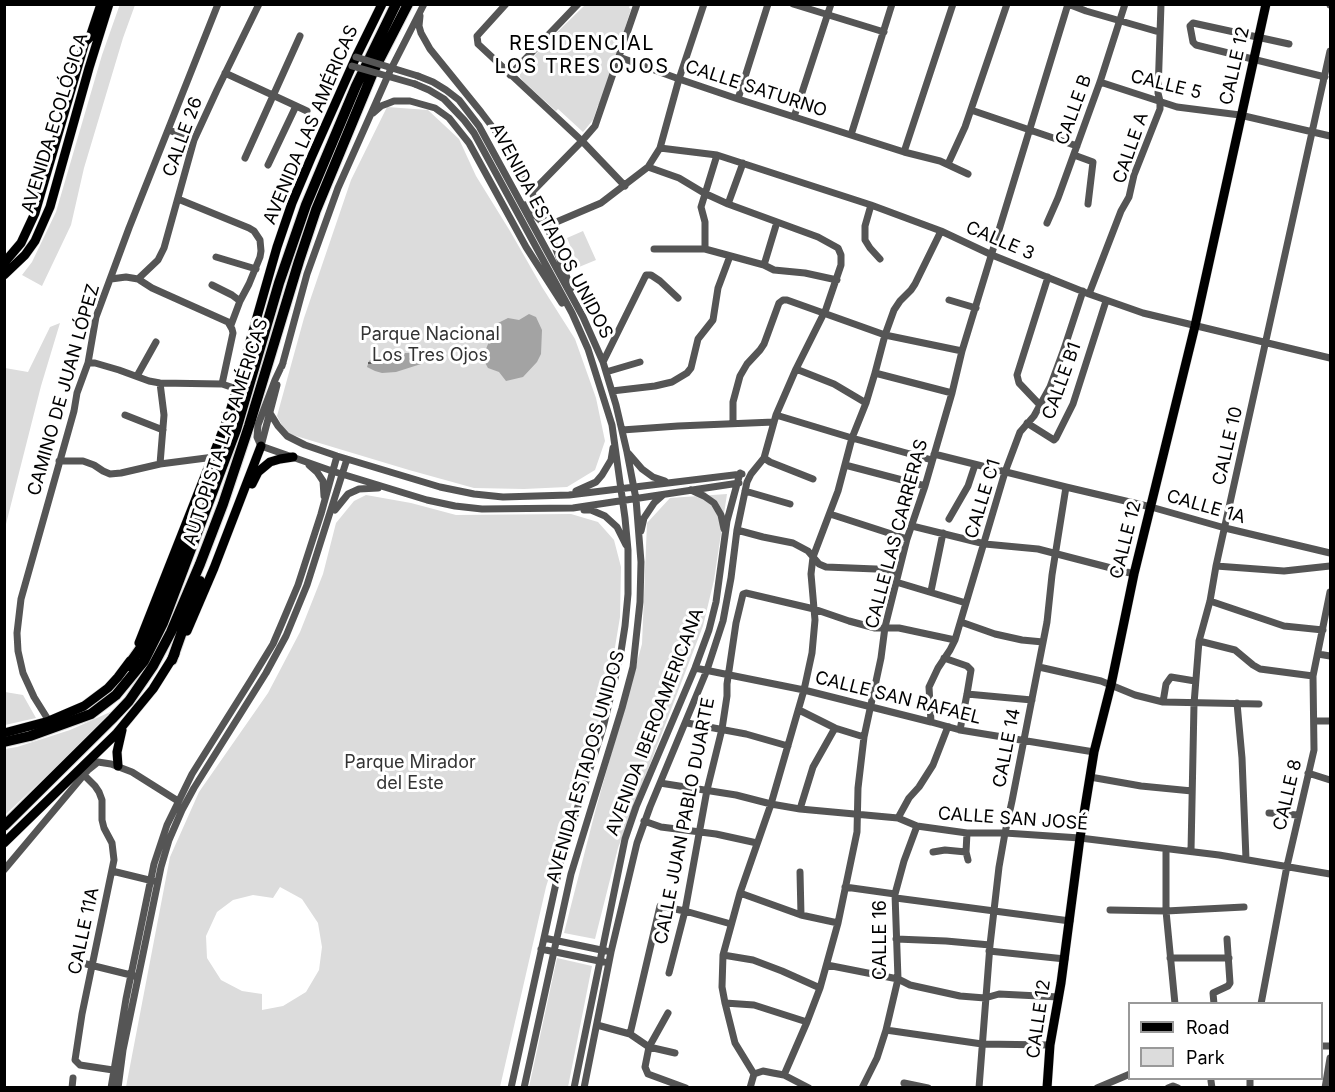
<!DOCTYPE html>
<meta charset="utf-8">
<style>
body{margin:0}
#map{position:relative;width:1335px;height:1092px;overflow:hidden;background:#fff;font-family:Inter,sans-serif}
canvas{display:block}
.frame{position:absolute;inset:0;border:6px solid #000;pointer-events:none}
.legend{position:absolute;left:1128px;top:1002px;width:195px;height:78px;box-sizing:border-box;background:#fff;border:2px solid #999;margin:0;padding:8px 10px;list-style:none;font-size:18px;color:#000}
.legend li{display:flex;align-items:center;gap:12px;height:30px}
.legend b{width:30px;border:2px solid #999}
</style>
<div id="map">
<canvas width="1335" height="1092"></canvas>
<div class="frame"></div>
<ul class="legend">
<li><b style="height:8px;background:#000"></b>Road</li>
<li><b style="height:16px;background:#dcdcdc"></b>Park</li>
</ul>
</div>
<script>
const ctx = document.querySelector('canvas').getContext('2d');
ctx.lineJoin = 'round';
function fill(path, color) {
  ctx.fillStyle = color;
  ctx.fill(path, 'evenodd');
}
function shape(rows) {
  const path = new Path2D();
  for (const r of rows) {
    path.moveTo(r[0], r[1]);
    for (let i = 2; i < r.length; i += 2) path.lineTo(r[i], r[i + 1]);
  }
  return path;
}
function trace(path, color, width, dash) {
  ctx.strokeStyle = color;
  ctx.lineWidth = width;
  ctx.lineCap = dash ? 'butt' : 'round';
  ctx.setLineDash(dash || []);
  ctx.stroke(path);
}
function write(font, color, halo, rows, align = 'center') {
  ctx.font = font + ' Inter,sans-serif';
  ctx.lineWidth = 6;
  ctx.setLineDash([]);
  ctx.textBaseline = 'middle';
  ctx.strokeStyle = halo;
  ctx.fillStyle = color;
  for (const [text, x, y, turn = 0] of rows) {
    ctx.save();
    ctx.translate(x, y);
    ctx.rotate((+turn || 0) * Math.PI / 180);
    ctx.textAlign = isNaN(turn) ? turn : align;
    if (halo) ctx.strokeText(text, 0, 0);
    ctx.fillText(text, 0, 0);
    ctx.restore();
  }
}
fill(shape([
 [120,4,135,5,123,38,84,168,71,225,42,286,22,275,32,262,56,212,102,55],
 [585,5,630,5,629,8,631,9,600,106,598,105,593,120,583,132,558,109,556,111,525,83,520,77,520,74,523,69,543,46],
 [387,107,428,110,459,139,476,176,510,231,542,287,575,339,596,398,605,441,595,470,567,487,524,489,474,488,409,470,286,433,277,416,304,318,351,180],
 [583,231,596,260,579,267,567,238],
 [60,323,41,386,5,528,5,368,28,372,50,327],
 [727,494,714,580,703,626,618,848,595,939,564,933,595,812,642,644,647,523,670,498],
 [366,495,411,503,456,515,571,514,598,522,614,540,621,567,620,617,611,671,594,739,581,774,546,887,500,1087,126,1087,170,857,199,792,268,693,300,632,323,574,336,523,354,501],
 [280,887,302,899,318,923,322,947,319,970,306,992,283,1006,262,1010,262,994,242,991,221,980,207,958,206,936,217,912,233,900,253,895,273,898],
 [5,692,23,695,36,718,5,725],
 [117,709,5,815,5,749,17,747,70,730],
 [557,958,592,966,568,1087,529,1087]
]), '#dcdcdc');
fill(shape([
 [529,314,536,317,542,330,541,354,537,362,523,377,506,381,499,372,488,368,483,359,484,354,496,324,508,318,519,320],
 [397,353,420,353,424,355,425,359,421,364,396,372,382,373,375,371,367,367,369,361,374,357]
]), '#a3a3a3');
trace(shape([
 [368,363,375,363,400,359,425,359]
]), '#444', 1.5, [8, 6]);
const major = shape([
 [4,263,21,243,35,213,85,42,90,37,101,4],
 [4,275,25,255,35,241,50,207,89,68,109,4],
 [252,484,258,472,270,462,280,459,293,457],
 [187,631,214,568,261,446],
 [139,643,229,415,277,247,292,203,311,158,356,57,382,4],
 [4,733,49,721,84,706,108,688,118,677,130,661],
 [118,766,117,752,122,730],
 [4,843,116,734,153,689,175,654],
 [1047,1088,1050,1045,1061,983,1080,838,1094,752,1111,685,1134,574,1195,326,1266,4]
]);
const highway = shape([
 [172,660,200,581],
 [128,666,140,649,150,632,198,512],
 [4,742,30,736,91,714,116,695,144,661,163,623,236,430,279,283,306,205,356,86,396,4],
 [4,826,112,719,129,701,153,666,171,632,200,564,223,504,249,426,299,261,316,210,374,70,408,4]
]);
trace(major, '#dbdbdb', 10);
trace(highway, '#dbdbdb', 12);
trace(shape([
 [506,4,477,36,478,44,582,141,625,186],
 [793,4,884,32],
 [1068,4,1086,11,1159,32],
 [1330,4,1330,5],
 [420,16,419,26,421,33,430,49,481,112,516,158,547,226,571,288],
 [1289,44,1193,23,1190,26,1193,42,1196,45,1325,77],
 [619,57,679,79,738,99,904,152,940,161,968,174],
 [225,73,307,111],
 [510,75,578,4],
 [418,76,433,82,446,90,459,100,479,126,583,317,603,362,616,405,627,452,636,499,641,562,640,602,633,667,622,708,571,874,524,1088],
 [1100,82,1177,107,1240,115,1330,136],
 [415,84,429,90,444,99,464,120,474,133,572,313,588,349,612,425,625,518,628,550,628,594,625,626,620,658,603,728,562,856,511,1088],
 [738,99,768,4],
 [971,110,1077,146],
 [373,113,381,106,389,103,394,101,410,101,435,108,449,118,469,143,526,247,562,303],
 [794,117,831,4],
 [169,130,194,140],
 [851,135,892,4],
 [660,148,717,155,871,205,941,231,992,255,1089,294,1143,313,1330,358],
 [904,152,953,4],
 [1074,155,1093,162,1088,204],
 [245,158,300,36],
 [948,164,965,127,1007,4],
 [268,165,296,106],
 [532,192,582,141,595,126,637,4],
 [178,199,249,228,254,231,260,240,261,251,260,257,249,284,240,301,231,325],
 [728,204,743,163],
 [525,205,545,225],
 [871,205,865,226,865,240,870,248,880,259],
 [1047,223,1058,198,1100,82,1125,4],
 [547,226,601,203,648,167,660,148,679,79,704,4],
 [654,249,705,249,764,265,774,270,805,273,837,280],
 [705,249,705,222,701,207,717,155],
 [216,257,256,269],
 [764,265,777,222],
 [111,279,126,277,138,279,152,288,228,322,232,329,233,333,222,384],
 [138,279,158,260,164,248,194,140,217,90,259,4],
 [212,285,232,295,240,301],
 [1089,294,1121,211,1129,197,1134,175,1160,109,1160,101,1158,93,1161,4],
 [949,300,976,308],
 [603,362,646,275,651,275,660,281,678,298],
 [88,363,95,363,119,370,149,381,160,383,222,384,237,389],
 [283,363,275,380,258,425,257,437,261,446,332,471,427,500,455,506,482,509,573,508,739,483],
 [282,366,307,274,338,188,390,71,424,4],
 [796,369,834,384,866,403],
 [606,372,640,362],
 [875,373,952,393],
 [137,376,156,342],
 [160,383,164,415,160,464],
 [612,391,655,386,672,382,687,373,691,368,698,339,713,320,718,288,730,256],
 [1039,404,1019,383,1017,375,1048,277],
 [270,413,278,426,287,436,305,445,337,456,440,487,474,494,503,497,569,495,742,474],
 [125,415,163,430],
 [776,415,852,438,932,460],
 [733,423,733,402,740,376,747,364,760,350,764,344,779,303,783,300,787,300,885,335,962,351],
 [1027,423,1054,440,1056,438,1073,404,1106,301],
 [622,430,678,426,774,422],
 [261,446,277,385],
 [629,454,642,469,653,477,665,481],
 [934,454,1066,487,1151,507,1225,528,1330,553],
 [764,458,770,462,813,479],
 [59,461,83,461,94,465,103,471,110,474,121,473,160,464,214,457],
 [309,465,317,472,323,481,324,496],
 [845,465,925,486],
 [691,490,704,496,714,503,721,515,724,529],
 [576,491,596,482,602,475,611,460,613,448],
 [745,491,790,504],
 [335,510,348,494,359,489,378,488],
 [584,510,591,510,605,516,617,527,626,545],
 [830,514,907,539],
 [949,519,968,486,975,465],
 [912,526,985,544,1038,549,1134,574],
 [737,530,763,537,793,543,808,551,819,564,826,567,876,569,898,574],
 [641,531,644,518,654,503,663,495],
 [1216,566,1284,571,1330,566],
 [896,582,966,603],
 [931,591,943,533],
 [1210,601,1284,626,1323,630],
 [961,622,995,634,1022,640,1043,642],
 [1199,641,1235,650,1253,665,1260,669,1313,676],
 [1318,654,1330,656],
 [944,658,967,666,971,670,967,694,960,730],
 [1039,667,1101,681,1135,695,1163,702,1259,704],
 [695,668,804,690,931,722,960,730,1094,752],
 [967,694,1032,700],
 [1163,702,1166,684,1171,677,1195,681],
 [1237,703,1242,758,1246,859],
 [799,710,835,728,864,737],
 [49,721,34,697,23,673,18,651,17,633,21,599,74,411,77,393,88,363,96,317,129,228,218,4],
 [1315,721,1330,721],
 [931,722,929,687,938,668,950,650,955,640,1005,472,1020,432,1034,416,1050,387,1064,349,1083,291],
 [687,723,746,734,788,746],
 [1308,773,1330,780],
 [84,775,95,786,99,792,102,800,102,820,104,828,112,843,114,860,82,1014,75,1060,80,1065,113,1070],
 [1090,777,1141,786,1192,791],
 [660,783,736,795,771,804,800,809,898,818,917,826,967,833,1005,833,1080,838,1219,855,1330,874],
 [800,809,813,767,835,728],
 [1269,813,1298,815],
 [898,818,909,798,919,787,933,765,947,729,949,727],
 [644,821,661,827,716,834,757,843],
 [967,833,966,852,968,860],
 [1166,849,1166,911,1175,1004],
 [1191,851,1194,704,1199,641,1210,601,1216,566,1330,51],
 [933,852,945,850,966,852],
 [4,870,88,770,98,762,111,764,132,772,178,801],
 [112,871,153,881],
 [800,872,801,915],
 [845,887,895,894],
 [740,893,801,915,838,923],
 [896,898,1070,921],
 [1110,910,1166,911,1244,907],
 [544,938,606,951],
 [896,939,946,941,990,945],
 [541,949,604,962],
 [989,951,1065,959],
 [723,955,753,960,782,971,820,988],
 [1170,958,1229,958],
 [74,961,135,976],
 [827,965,898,979,910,985,960,996,985,998,999,994,1059,997],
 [669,973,685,911,707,790,722,729,727,696,727,684,736,623,743,594,746,593,814,609,849,621,875,628,899,628,955,640],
 [725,1003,754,1005,807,1022],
 [1214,1004,1213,993,1228,986,1230,983,1227,939],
 [1261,1004,1287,866,1314,750,1313,676,1330,592],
 [668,1013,649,1047,645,1067,648,1074,686,1088],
 [597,1025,630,1034,649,1047,675,1053],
 [886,1030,982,1044,1050,1045],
 [630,1034,660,906,685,911,731,924],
 [1322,1046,1330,1046],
 [754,1074,763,1071,773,1073,784,1075,809,1088],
 [784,1075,807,1022,820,988,838,923,857,832,858,788,864,737,881,658,885,627,907,539,925,486,952,393,962,351,1068,4],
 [1250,1078,1250,1088],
 [1211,1081,1212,1088],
 [904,1083,928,1088],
 [72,1088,73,1078],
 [111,1088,126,999,154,864,167,825,192,774,251,680,273,644,282,623,298,585,321,514,337,456],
 [118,1088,123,1050,143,954,161,867,169,840,182,810,194,788,266,673,286,636,307,585,347,459],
 [574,1088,625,839,636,807,695,668,709,630,716,602,727,521,740,473],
 [584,1088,611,952,637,843,650,807,707,670,723,621,731,578,737,530,747,482,751,474,764,458,776,415,796,369,826,309,841,265,841,255,838,248,818,237,728,204,704,193,679,178,648,167],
 [750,1088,754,1074,735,1043,725,1003,722,987,723,955,740,893,771,804,804,690,812,653,815,620,811,574,813,557,838,491,852,438,866,403,875,373,885,335,894,310,900,301,911,290,915,284,941,231],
 [862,1088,877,1058,886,1030,898,979,895,894,904,861,917,826],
 [979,1088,990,945,999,867,1005,833,1012,801,1047,622,1052,575,1066,487],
 [1097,1088,1130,1074],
 [1168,1088,1173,1086,1178,1088],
 [1325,1088,1330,1058]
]), '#555', 7);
trace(major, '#000', 9);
trace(highway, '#000', 10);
trace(shape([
 [356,57,418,76],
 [352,66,415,84]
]), '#555', 7);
write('18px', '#000', '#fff', [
 ["CALLE 12",1235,66,-77],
 ["CALLE 5",1166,85,14],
 ["CALLE SATURNO",756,89,18],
 ["CALLE B",1074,110,-70],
 ["AVENIDA ECOLÓGICA",55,123,-73],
 ["AVENIDA LAS AMÉRICAS",311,125,-67],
 ["CALLE 26",183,137,-70],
 ["CALLE A",1131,148,-71],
 ["AVENIDA ESTADOS UNIDOS",551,231,62],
 ["CALLE 3",1000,241,23],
 ["CALLE B1",1062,381,-70],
 ["CAMINO DE JUAN LÓPEZ",64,390,-74],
 ["AUTOPISTA LAS AMÉRICAS",226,432,-72],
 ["CALLE 10",1228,446,-77],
 ["CALLE C1",983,499,-73],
 ["CALLE 1A",1206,507,16],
 ["CALLE LAS CARRERAS",897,534,-75],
 ["CALLE 12",1126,540,-76],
 ["CALLE SAN RAFAEL",898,698,14],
 ["AVENIDA IBEROAMERICANA",655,722,-69],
 ["CALLE 14",1007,748,-79],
 ["AVENIDA ESTADOS UNIDOS",586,767,-74],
 ["CALLE 8",1288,795,-77],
 ["CALLE SAN JOSÉ",1013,819,4],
 ["CALLE JUAN PABLO DUARTE",685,821,-79],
 ["CALLE 11A",84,931,-78],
 ["CALLE 16",881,940,-90],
 ["CALLE 12",1039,1019,-82]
]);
write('18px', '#333', '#fff', [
 ["Parque Nacional",430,335],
 ["Los Tres Ojos",430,356],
 ["Parque Mirador",410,763],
 ["del Este",410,784]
]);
ctx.letterSpacing = '1.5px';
write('20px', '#000', '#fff', [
 ["RESIDENCIAL",582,44],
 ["LOS TRES OJOS",582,67]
]);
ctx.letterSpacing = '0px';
</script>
